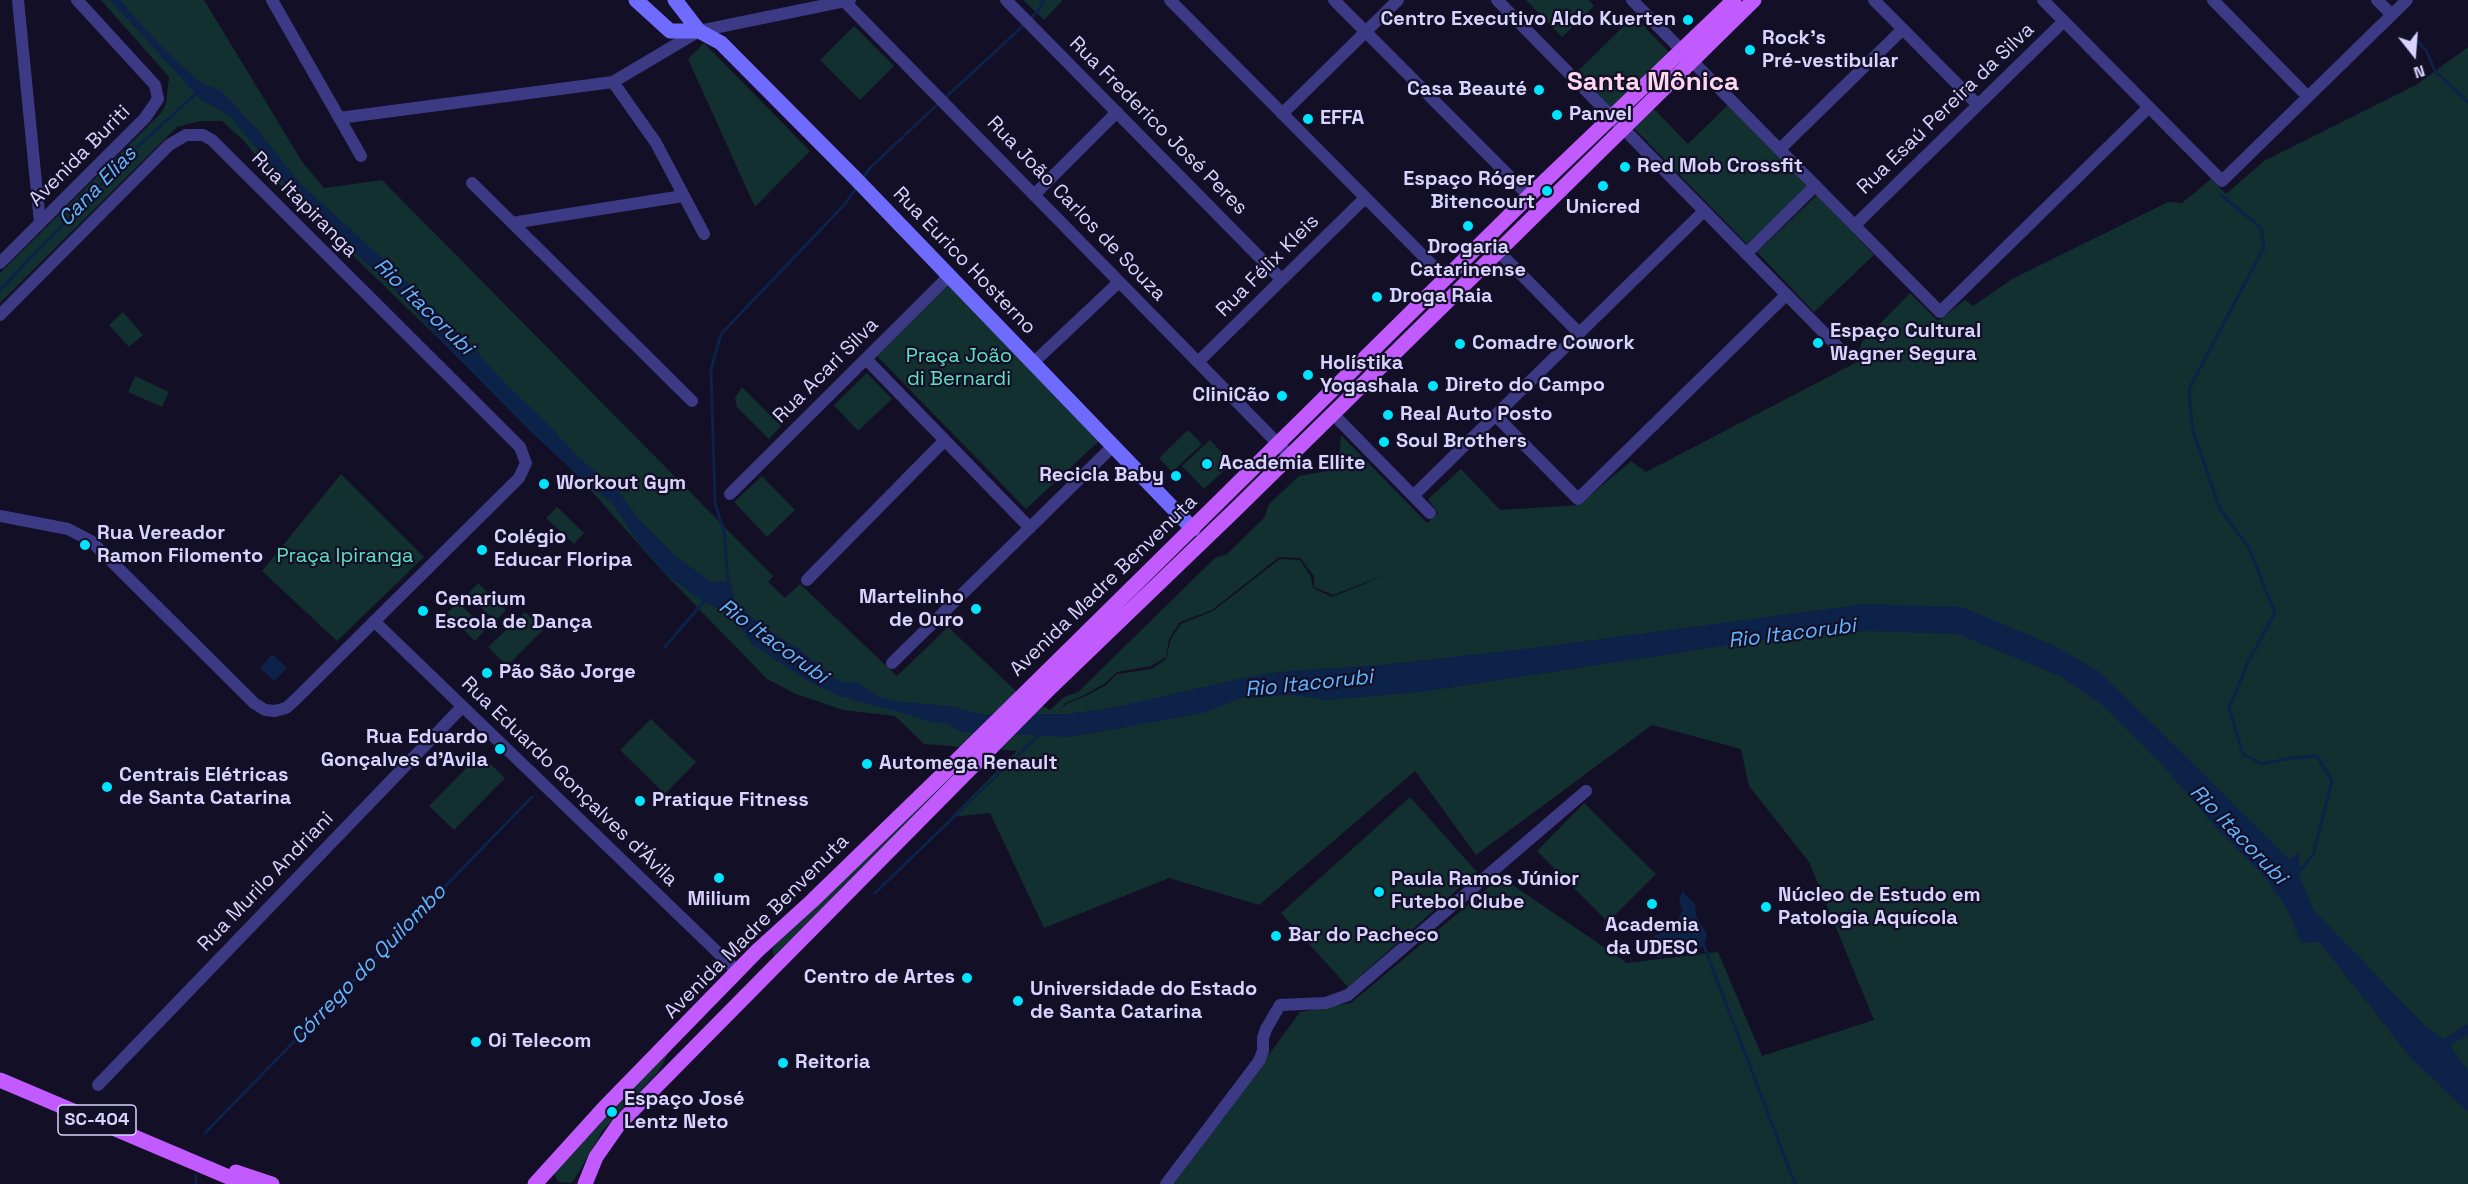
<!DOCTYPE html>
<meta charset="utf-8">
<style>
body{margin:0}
#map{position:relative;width:2468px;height:1184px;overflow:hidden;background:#130f26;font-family:"Space Grotesk",sans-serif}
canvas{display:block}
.north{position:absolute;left:2384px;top:24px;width:60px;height:60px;-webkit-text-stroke:4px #130f26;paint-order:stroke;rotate:163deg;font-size:16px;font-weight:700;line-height:24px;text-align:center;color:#d9d4ff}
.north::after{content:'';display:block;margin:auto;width:21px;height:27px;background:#d9d4ff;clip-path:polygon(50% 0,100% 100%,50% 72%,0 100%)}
</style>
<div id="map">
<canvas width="2468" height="1184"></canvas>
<div class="north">N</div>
</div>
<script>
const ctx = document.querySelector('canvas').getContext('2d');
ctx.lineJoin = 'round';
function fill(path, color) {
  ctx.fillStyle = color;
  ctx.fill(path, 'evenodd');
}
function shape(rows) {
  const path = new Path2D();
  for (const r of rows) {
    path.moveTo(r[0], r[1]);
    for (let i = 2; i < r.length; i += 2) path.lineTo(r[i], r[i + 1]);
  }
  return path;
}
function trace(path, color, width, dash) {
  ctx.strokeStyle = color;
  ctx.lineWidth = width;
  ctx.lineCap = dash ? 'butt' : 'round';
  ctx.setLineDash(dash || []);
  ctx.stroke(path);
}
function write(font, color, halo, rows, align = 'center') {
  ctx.font = font + ' "Space Grotesk",sans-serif';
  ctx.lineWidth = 4.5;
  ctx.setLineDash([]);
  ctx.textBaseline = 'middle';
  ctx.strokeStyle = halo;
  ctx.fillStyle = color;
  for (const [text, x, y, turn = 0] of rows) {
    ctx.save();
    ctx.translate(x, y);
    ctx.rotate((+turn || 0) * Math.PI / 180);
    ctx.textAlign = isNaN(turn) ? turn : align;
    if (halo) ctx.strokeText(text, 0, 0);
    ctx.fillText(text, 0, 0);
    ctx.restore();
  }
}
fill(shape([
 [101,0,204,0,303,163,324,188,382,180,773,576,768,582,785,598,800,584,897,676,948,627,1016,691,1050,710,1064,697,1078,692,1215,558,1227,554,1264,518,1269,504,1299,476,1338,469,1341,435,1427,523,1438,513,1428,499,1461,469,1500,510,1579,505,1631,461,1646,472,1855,363,1862,342,1910,293,1938,321,1965,300,1973,306,2012,279,2168,202,2182,203,2211,179,2226,194,2264,161,2416,85,2468,47,2468,1184,1174,1184,1300,1012,1351,1003,1501,877,1627,963,1718,952,1762,1056,1874,1020,1809,862,1749,786,1741,749,1652,725,1476,855,1415,771,1259,905,1169,878,1044,928,990,813,951,817,1017,751,982,748,774,956,772,948,975,748,924,744,895,716,843,710,796,694,767,679,665,574,562,458,279,184,244,141,222,121,200,121,177,127,0,303,0,273,161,113,166,104,169,77],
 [1279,557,1300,558,1314,576,1314,587,1333,595,1395,571,1332,597,1313,588,1311,577,1300,560,1280,559,1213,611,1181,624,1171,639,1166,659,1152,669,1117,674,1106,685,1084,697,1068,703,1058,711,1067,702,1083,696,1105,683,1117,672,1151,666,1166,657,1169,639,1180,622,1212,610],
 [1023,0,1063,0,1044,20],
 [1526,0,1589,0,1594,6,1562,37],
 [1634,16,1669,52,1611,109,1576,73],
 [854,26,894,66,860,100,820,60],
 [704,43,810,151,755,207,688,59],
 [1730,103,1809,185,1747,244,1633,127,1653,108,1688,144],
 [1817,195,1874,255,1814,312,1757,252],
 [949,285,1099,441,1026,509,877,356],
 [123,312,143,335,129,347,109,325],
 [867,373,892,399,858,431,834,405],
 [135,376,169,392,162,407,128,392],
 [742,387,781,426,769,439,737,407,735,398],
 [1188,430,1202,444,1172,472,1159,458],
 [1210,440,1232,463,1204,489,1182,466],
 [341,474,424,557,337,641,262,571],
 [762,476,795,510,767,537,734,502],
 [557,507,584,533,574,544,546,518],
 [478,583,506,610,495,621,468,594],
 [458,602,486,629,475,641,447,613],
 [525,612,543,630,507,666,488,647],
 [651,719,696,762,665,794,620,750],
 [480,754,505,778,454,830,429,806],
 [1410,797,1477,872,1348,987,1281,913],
 [1584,803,1656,874,1608,922,1537,851],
 [675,1041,658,1072,603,1130,577,1175,571,1183,558,1182,554,1174,556,1170]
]), '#12302f');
fill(shape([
 [110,0,120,0,158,43,194,77,205,85,220,90,256,128,298,181,396,271,470,344,505,383,549,425,578,457,617,489,640,521,676,557,712,582,730,581,734,599,740,608,771,632,801,650,839,682,859,683,878,696,892,701,951,706,981,714,1066,714,1112,708,1251,676,1288,671,1381,665,1541,647,1865,604,1962,607,2057,647,2100,672,2289,859,2299,853,2300,877,2313,909,2424,1025,2443,1039,2468,1024,2468,1035,2450,1045,2468,1071,2468,1112,2411,1058,2319,942,2301,943,2288,911,2264,876,2220,832,2162,765,2102,705,2059,676,1958,634,1869,631,1769,639,1421,692,1327,700,1292,695,1242,698,1203,713,1070,737,962,732,947,724,929,722,903,713,840,696,809,682,752,644,739,626,721,609,702,601,665,574,636,539,613,504,574,472,532,433,442,342,390,284,324,225,284,182,229,115,201,100],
 [272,654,287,668,274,681,260,668],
 [1682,891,1695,904,1696,916,1707,934,1704,946,1690,952,1658,958,1651,947,1654,936,1663,932,1666,924,1676,922,1683,910,1679,902]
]), '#0c2248');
trace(shape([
 [1029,20,1039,10,1043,0],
 [2413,37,2426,50,2435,71,2468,102],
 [945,98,1024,25],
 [862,179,870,168,940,102],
 [2220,194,2261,228,2264,247,2189,389,2192,428,2220,509,2249,548,2275,613,2249,660,2229,708,2243,754,2262,764,2292,758,2317,756,2332,781,2313,855,2297,874],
 [0,290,136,148,198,92],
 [728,583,724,531,715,504,711,369,721,334,845,204,857,187],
 [664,648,706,599],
 [875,893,1040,734],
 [1704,946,1795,1184],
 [205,1133,532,797],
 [196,1175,196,1184]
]), '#0c2248', 3);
trace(shape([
 [18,0,40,223],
 [272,0,361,156],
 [843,0,1290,456],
 [1006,0,1282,280],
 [1170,0,1446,279],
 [1334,0,1529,196],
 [1497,0,1837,346],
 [1632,0,1940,312,2149,107],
 [1874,0,1978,105],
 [2043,0,2222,181,2407,0],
 [2213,0,2308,97],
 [2377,0,2392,15],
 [613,82,656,143,704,234],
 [1282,114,1398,0],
 [339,118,613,82,699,31,850,0],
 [1780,149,1903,29],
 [472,183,692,401],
 [1034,195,1117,112],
 [512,223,683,196],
 [1855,225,2064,21],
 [1499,252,1579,333],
 [1746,254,1815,186],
 [0,263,145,118,158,99,155,85,77,0],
 [0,315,169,145,186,135,203,135,212,140,520,447,526,463,519,478,295,700,286,708,275,711,265,710,254,703,91,541,68,529,0,516],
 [866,359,1030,528],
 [1198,362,1365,198],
 [1033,363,1119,282],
 [1333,414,1430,513],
 [1495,415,1578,499,1786,295],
 [730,494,949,276],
 [1413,496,1704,211],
 [807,580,945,440],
 [374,621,737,971],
 [892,663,1113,446],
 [98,1085,462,707],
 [1166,1184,1259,1061,1263,1051,1263,1038,1266,1029,1280,1005,1326,1003,1348,995,1586,791]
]), '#3d3a85', 12);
trace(shape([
 [636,0,670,31,699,31],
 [675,0,699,31,721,43,855,178,1193,529]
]), '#6f6bff', 15);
trace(shape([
 [0,1080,245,1184],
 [236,1172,272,1184],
 [535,1184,604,1108,757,951,812,901,940,777,1529,196,1734,0],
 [585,1184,596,1157,619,1124,1051,687,1236,509,1754,0]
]), '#c25bff', 15);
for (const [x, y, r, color] of [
 [1688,20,6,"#00e5ff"],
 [1750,50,6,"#00e5ff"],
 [1539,90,6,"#00e5ff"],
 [1557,115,6,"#00e5ff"],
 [1308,119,6,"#00e5ff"],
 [1625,167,6,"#00e5ff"],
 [1603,186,6,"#00e5ff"],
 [1547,191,6,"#00e5ff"],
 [1468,226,6,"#00e5ff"],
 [1377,297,6,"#00e5ff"],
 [1818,343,6,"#00e5ff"],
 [1460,344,6,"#00e5ff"],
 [1308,375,6,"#00e5ff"],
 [1433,386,6,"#00e5ff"],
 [1282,396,6,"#00e5ff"],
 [1388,415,6,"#00e5ff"],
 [1384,442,6,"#00e5ff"],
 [1207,464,6,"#00e5ff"],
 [1176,476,6,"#00e5ff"],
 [544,484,6,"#00e5ff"],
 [85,545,6,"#00e5ff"],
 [482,550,6,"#00e5ff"],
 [976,609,6,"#00e5ff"],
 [423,611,6,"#00e5ff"],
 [487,673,6,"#00e5ff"],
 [500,749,6,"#00e5ff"],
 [867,764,6,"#00e5ff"],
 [107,787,6,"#00e5ff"],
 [640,801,6,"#00e5ff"],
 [719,878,6,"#00e5ff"],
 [1379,892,6,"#00e5ff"],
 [1652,904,6,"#00e5ff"],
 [1766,907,6,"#00e5ff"],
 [1276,936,6,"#00e5ff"],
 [967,978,6,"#00e5ff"],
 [1018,1001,6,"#00e5ff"],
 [476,1042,6,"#00e5ff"],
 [783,1063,6,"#00e5ff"],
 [612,1112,6,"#00e5ff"]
]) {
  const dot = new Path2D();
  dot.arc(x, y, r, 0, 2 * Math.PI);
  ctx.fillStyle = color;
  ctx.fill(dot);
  trace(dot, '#130f26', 2);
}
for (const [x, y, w] of [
 [97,1120,78]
]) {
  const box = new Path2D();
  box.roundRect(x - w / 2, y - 15, w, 30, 4.5);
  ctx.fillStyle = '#130f26';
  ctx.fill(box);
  trace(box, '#d9d4ff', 1.5);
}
write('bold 18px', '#d9d4ff', null, [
 ["SC-404",97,1120]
]);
write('bold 20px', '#d9d4ff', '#130f26', [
 ["Centro Executivo Aldo Kuerten",1676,20,"right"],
 ["Rock's",1762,39],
 ["Pré-vestibular",1762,62],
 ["Casa Beauté",1527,90,"right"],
 ["Panvel",1569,115],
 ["EFFA",1320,119],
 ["Red Mob Crossfit",1637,167],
 ["Espaço Róger",1535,180,"right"],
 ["Bitencourt",1535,203,"right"],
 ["Unicred",1603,208,"center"],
 ["Drogaria",1468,248,"center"],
 ["Catarinense",1468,271,"center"],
 ["Droga Raia",1389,297],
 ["Espaço Cultural",1830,332],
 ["Wagner Segura",1830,355],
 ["Comadre Cowork",1472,344],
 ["Holístika",1320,364],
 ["Yogashala",1320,387],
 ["Direto do Campo",1445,386],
 ["CliniCão",1270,396,"right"],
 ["Real Auto Posto",1400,415],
 ["Soul Brothers",1396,442],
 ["Academia Ellite",1219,464],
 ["Recicla Baby",1164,476,"right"],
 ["Workout Gym",556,484],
 ["Rua Vereador",97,534],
 ["Ramon Filomento",97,557],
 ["Colégio",494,538],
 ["Educar Floripa",494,561],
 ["Martelinho",964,598,"right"],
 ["de Ouro",964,621,"right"],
 ["Cenarium",435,600],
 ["Escola de Dança",435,623],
 ["Pão São Jorge",499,673],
 ["Rua Eduardo",488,738,"right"],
 ["Gonçalves d'Avila",488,761,"right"],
 ["Automega Renault",879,764],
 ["Centrais Elétricas",119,776],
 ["de Santa Catarina",119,799],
 ["Pratique Fitness",652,801],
 ["Paula Ramos Júnior",1391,880],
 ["Futebol Clube",1391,903],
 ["Núcleo de Estudo em",1778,896],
 ["Patologia Aquícola",1778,919],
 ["Milium",719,900,"center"],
 ["Academia",1652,926,"center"],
 ["da UDESC",1652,949,"center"],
 ["Bar do Pacheco",1288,936],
 ["Centro de Artes",955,978,"right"],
 ["Universidade do Estado",1030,990],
 ["de Santa Catarina",1030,1013],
 ["Oi Telecom",488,1042],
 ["Reitoria",795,1063],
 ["Espaço José",624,1100],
 ["Lentz Neto",624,1123]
], 'left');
write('20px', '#d9d4ff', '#130f26', [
 ["Rua Esaú Pereira da Silva",1946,109,-44],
 ["Rua Frederico José Peres",1158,126,45],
 ["Avenida Buriti",80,156,-45],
 ["Rua Itapiranga",304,205,45],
 ["Rua João Carlos de Souza",1076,209,46],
 ["Rua Eurico Hosterno",964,261,46],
 ["Rua Félix Kleis",1268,266,-45],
 ["Rua Acari Silva",826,371,-45],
 ["Avenida Madre Benvenuta",1104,586,-44],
 ["Rua Eduardo Gonçalves d'Ávila",569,782,44],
 ["Rua Murilo Andriani",266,882,-46],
 ["Avenida Madre Benvenuta",757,927,-45]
]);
write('20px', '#5fe0c0', '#130f26', [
 ["Praça João",959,357],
 ["di Bernardi",959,380],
 ["Praça Ipiranga",345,557]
]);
write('italic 21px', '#62b6ff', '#130f26', [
 ["Cana Elias",98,187,-46],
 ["Rio Itacorubi",423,307,44],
 ["Rio Itacorubi",1792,634,-7],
 ["Rio Itacorubi",773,642,36],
 ["Rio Itacorubi",1309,684,-6],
 ["Rio Itacorubi",2238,835,46],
 ["Córrego do Quilombo",369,965,-46]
]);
write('bold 26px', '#ffd6f0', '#130f26', [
 ["Santa Mônica",1653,83]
]);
</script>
